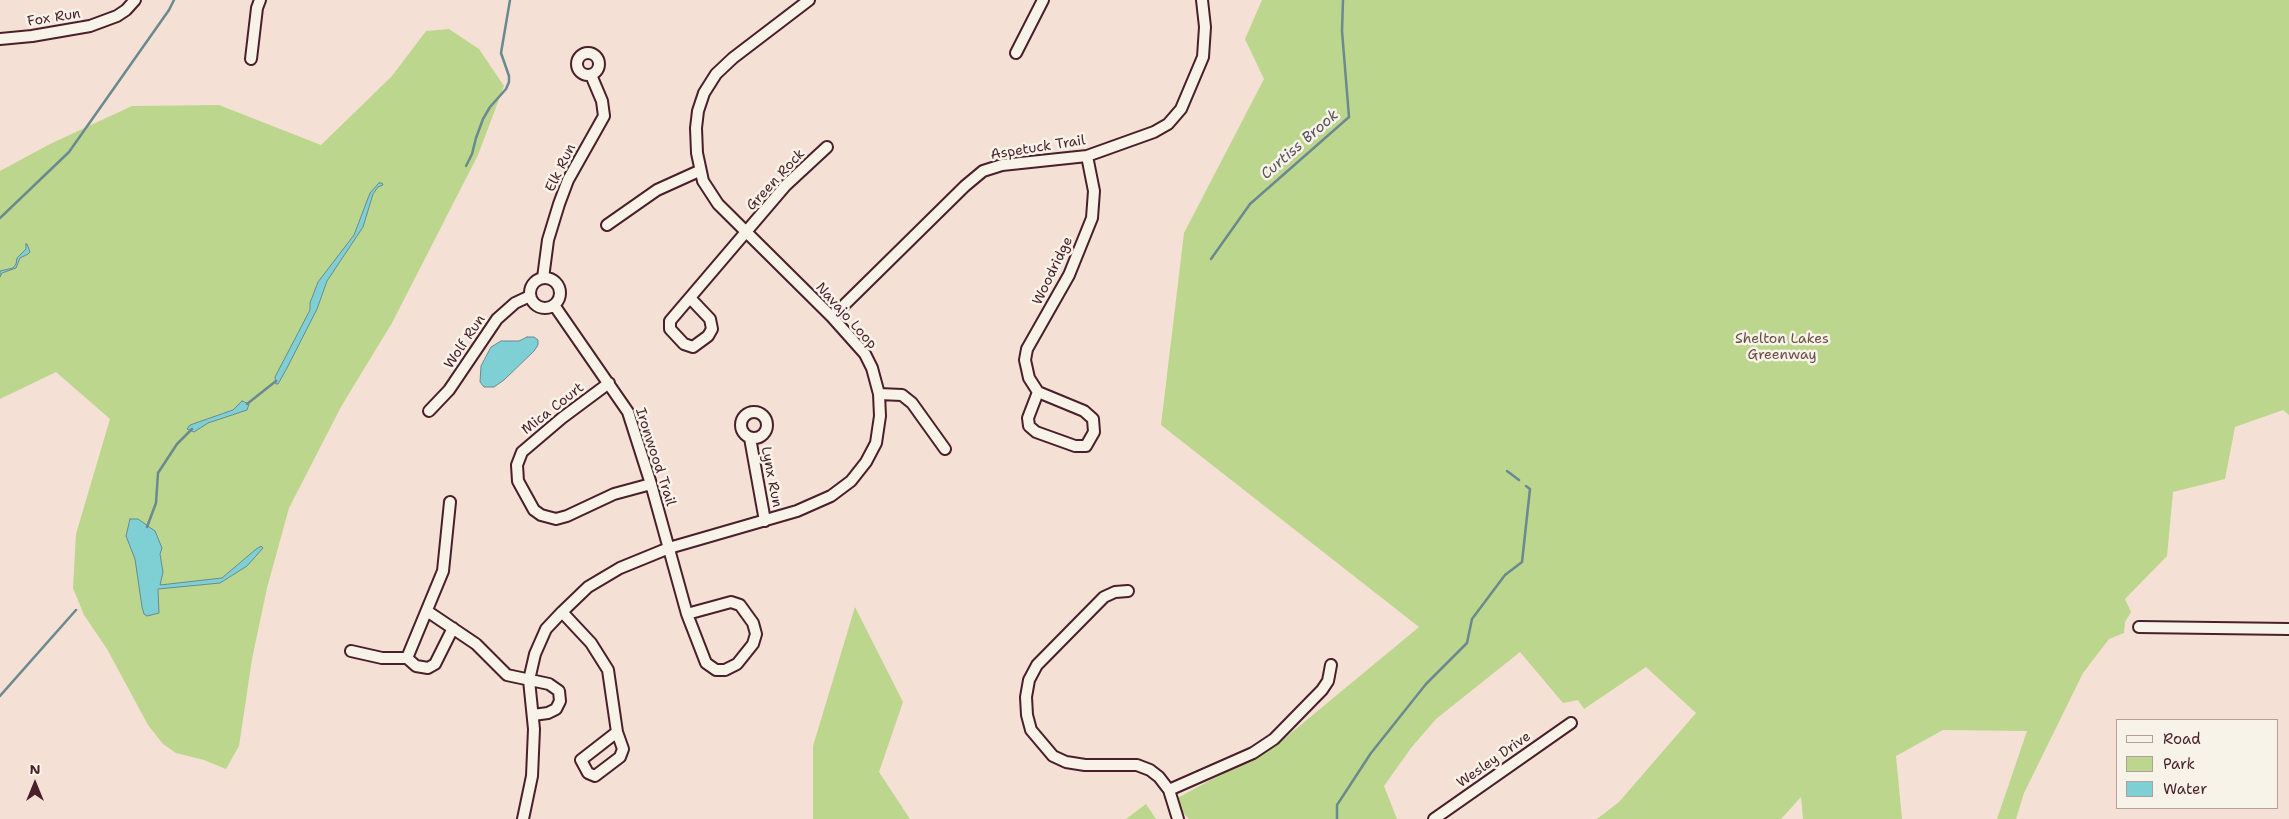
<!DOCTYPE html>
<style>
body{margin:0}
#map{position:relative;width:2289px;height:819px;overflow:hidden;background:#f4e0d4;font-family:"Shantell Sans",sans-serif}
canvas{display:block}
.legend{position:absolute;left:2116px;top:719px;width:162px;height:90px;box-sizing:border-box;background:#f7f3e8;border:1px solid #b29e9c;margin:0;padding:6px 9px;list-style:none;font-size:15px;color:#4a1f2b}
.legend li{display:flex;align-items:center;gap:10px;height:25px}
.legend b{width:25px;border:1px solid #b29e9c}
.north{position:absolute;left:10px;top:759px;width:50px;height:50px;-webkit-text-stroke:4px #f7f3e8;paint-order:stroke;rotate:0deg;font-size:14px;font-weight:700;line-height:20px;text-align:center;color:#4a1f2b}
.north::after{content:'';display:block;margin:auto;width:18px;height:22px;background:#4a1f2b;clip-path:polygon(50% 0,100% 100%,50% 72%,0 100%)}
</style>
<div id="map">
<canvas width="2289" height="819"></canvas>
<ul class="legend">
<li><b style="height:6px;background:#f7f3e8"></b>Road</li>
<li><b style="height:14px;background:#bdd68d"></b>Park</li>
<li><b style="height:14px;background:#7fd0d5"></b>Water</li>
</ul>
<div class="north">N</div>
</div>
<script>
const ctx = document.querySelector('canvas').getContext('2d');
ctx.lineJoin = 'round';
function fill(path, color) {
  ctx.fillStyle = color;
  ctx.fill(path, 'evenodd');
}
function shape(rows) {
  const path = new Path2D();
  for (const r of rows) {
    if (r.length === 3) {
      path.moveTo(r[0] + r[2], r[1]);
      path.arc(r[0], r[1], r[2], 0, 2 * Math.PI);
      continue;
    }
    path.moveTo(r[0], r[1]);
    for (let i = 2; i < r.length; i += 2) path.lineTo(r[i], r[i + 1]);
  }
  return path;
}
function trace(path, color, width, dash) {
  ctx.strokeStyle = color;
  ctx.lineWidth = width;
  ctx.lineCap = dash ? 'butt' : 'round';
  ctx.setLineDash(dash || []);
  ctx.stroke(path);
}
function write(font, color, halo, rows, align = 'center') {
  ctx.font = font + ' "Shantell Sans",sans-serif';
  ctx.lineWidth = 5;
  ctx.setLineDash([]);
  ctx.textBaseline = 'middle';
  ctx.strokeStyle = halo;
  ctx.fillStyle = color;
  for (const [text, x, y, turn = 0] of rows) {
    ctx.save();
    ctx.translate(x, y);
    ctx.rotate((+turn || 0) * Math.PI / 180);
    ctx.textAlign = isNaN(turn) ? turn : align;
    if (halo) ctx.strokeText(text, 0, 0);
    ctx.fillText(text, 0, 0);
    ctx.restore();
  }
}
fill(shape([
 [1262,0,2289,0,2289,415,2283,410,2235,427,2225,479,2173,492,2167,556,2125,599,2131,612,2125,622,2124,633,2109,639,2083,673,2024,793,2016,819,1997,819,2027,731,1943,730,1896,756,1902,819,1803,819,1801,797,1781,819,1597,819,1619,802,1696,713,1646,667,1584,709,1578,700,1563,703,1520,652,1436,719,1411,748,1384,786,1397,819,1189,819,1172,801,1279,743,1419,627,1161,425,1184,233,1264,79,1245,39],
 [449,29,479,49,504,86,478,155,392,323,342,405,289,508,267,588,252,659,239,746,226,769,204,760,176,753,163,744,148,725,107,649,84,615,73,588,76,534,110,419,56,372,0,399,0,171,50,144,132,106,219,105,321,145,392,76,426,31],
 [855,607,903,702,879,772,910,819,813,819,813,746],
 [1146,804,1156,819,1126,819]
]), '#bdd68d');
const water = shape([
 [379,183,382,183,383,185,378,187,373,194,363,227,327,281,317,309,287,368,278,384,276,384,275,377,310,310,310,303,318,282,354,235,370,193,379,183],
 [26,244,27,244,30,252,28,254,20,258,16,268,2,273,0,277,0,271,13,268,16,264,17,258,26,249,26,244],
 [527,337,534,337,538,340,538,345,534,351,504,380,494,387,484,387,480,382,481,366,491,347,501,341,519,341,527,337],
 [242,401,249,404,247,410,208,423,194,432,187,429,190,425,233,410,242,401],
 [130,519,138,519,155,531,162,548,160,554,163,572,160,585,222,578,255,550,261,546,263,548,247,566,220,583,158,589,159,613,147,616,144,614,142,607,135,559,126,536,130,519]
]);
fill(water, '#7fd0d5');
trace(water, '#6a8991', 1);
trace(shape([
 [466,166,472,154,476,138,483,119,490,107,506,89,509,82,509,76,501,53,510,0],
 [0,218,69,152,169,10,174,0],
 [1211,259,1250,204,1349,117,1342,31,1343,0],
 [247,404,276,381],
 [1507,471,1519,480],
 [147,527,156,503,158,473,177,444,192,429],
 [0,696,76,610],
 [1337,819,1337,805,1371,753,1426,684,1467,643,1472,619,1505,575,1522,562,1530,489,1526,486]
]), '#6a8991', 2.5);
const street = shape([
 [0,39,32,36,90,26,117,16,126,10,135,0],
 [588,64,11],
 [1016,53,1043,0],
 [251,59,257,8,260,0],
 [607,225,657,190,699,171],
 [543,278,548,240,559,204,568,180,604,116,602,101,591,75],
 [545,293,15],
 [691,299,710,319,712,329,708,336,693,347,684,344,670,329,670,321,786,185,827,147],
 [554,305,628,412,651,484,687,614,706,663,716,670,725,670,737,664,753,644,756,634,753,623,740,605,731,602,687,614],
 [832,317,965,186,983,171,1002,165,1087,156,1154,132,1168,124,1181,109,1203,57,1205,27,1202,0],
 [609,383,562,418,522,452,517,465,518,481,534,510,541,515,556,519,567,516,614,494,651,484],
 [1038,392,1028,418,1029,426,1036,432,1075,446,1086,446,1094,432,1093,419,1084,411,1038,392,1029,378,1025,360,1027,349,1069,275,1092,218,1094,191,1087,156],
 [879,394,902,395,912,403,945,449],
 [429,411,449,390,497,319,515,303,530,296],
 [754,425,13],
 [750,438,765,521],
 [1128,591,1115,592,1104,597,1037,665,1029,680,1026,697,1027,715,1031,730,1053,756,1066,762,1085,765,1137,765,1150,770,1159,777,1169,790,1178,819],
 [427,611,476,644,507,675,549,684,559,691,560,701,556,709,548,713,533,715],
 [562,612,591,643,608,670,617,732],
 [2139,627,2289,629],
 [351,651,382,658,407,658,416,666,428,668,435,664,453,628],
 [407,658,443,571,450,502],
 [617,732,623,749,620,757,595,776,588,773,581,760,617,732],
 [1169,790,1253,753,1274,739,1322,690,1328,681,1331,665],
 [523,819,532,776,534,729,529,680,535,654,546,629,562,612,588,587,620,568,669,548,797,511,831,496,851,481,866,462,876,443,880,416,879,394,872,368,865,354,832,317,718,204,703,181,697,153,696,128,698,111,704,93,716,74,733,58,809,0],
 [1434,819,1571,723]
]);
trace(street, '#4a1f2b', 14);
trace(street, '#f7f3e8', 10);
write('14px', '#4a1f2b', '#f7f3e8', [
 ["Fox Run",54,18,-9],
 ["Aspetuck Trail",1038,148,-9],
 ["Elk Run",561,168,-64],
 ["Green Rock",776,180,-47],
 ["Woodridge",1053,271,-64],
 ["Navajo Loop",846,316,48],
 ["Wolf Run",465,342,-56],
 ["Mica Court",553,409,-38],
 ["Ironwood Trail",655,457,72],
 ["Lynx Run",771,477,79],
 ["Wesley Drive",1494,760,-35]
]);
write('14px', '#674d44', '#f7f3e8', [
 ["Shelton Lakes",1782,339],
 ["Greenway",1782,355]
]);
write('italic 15px', '#5a545e', '#f7f3e8', [
 ["Curtiss Brook",1300,145,-41]
]);
</script>
